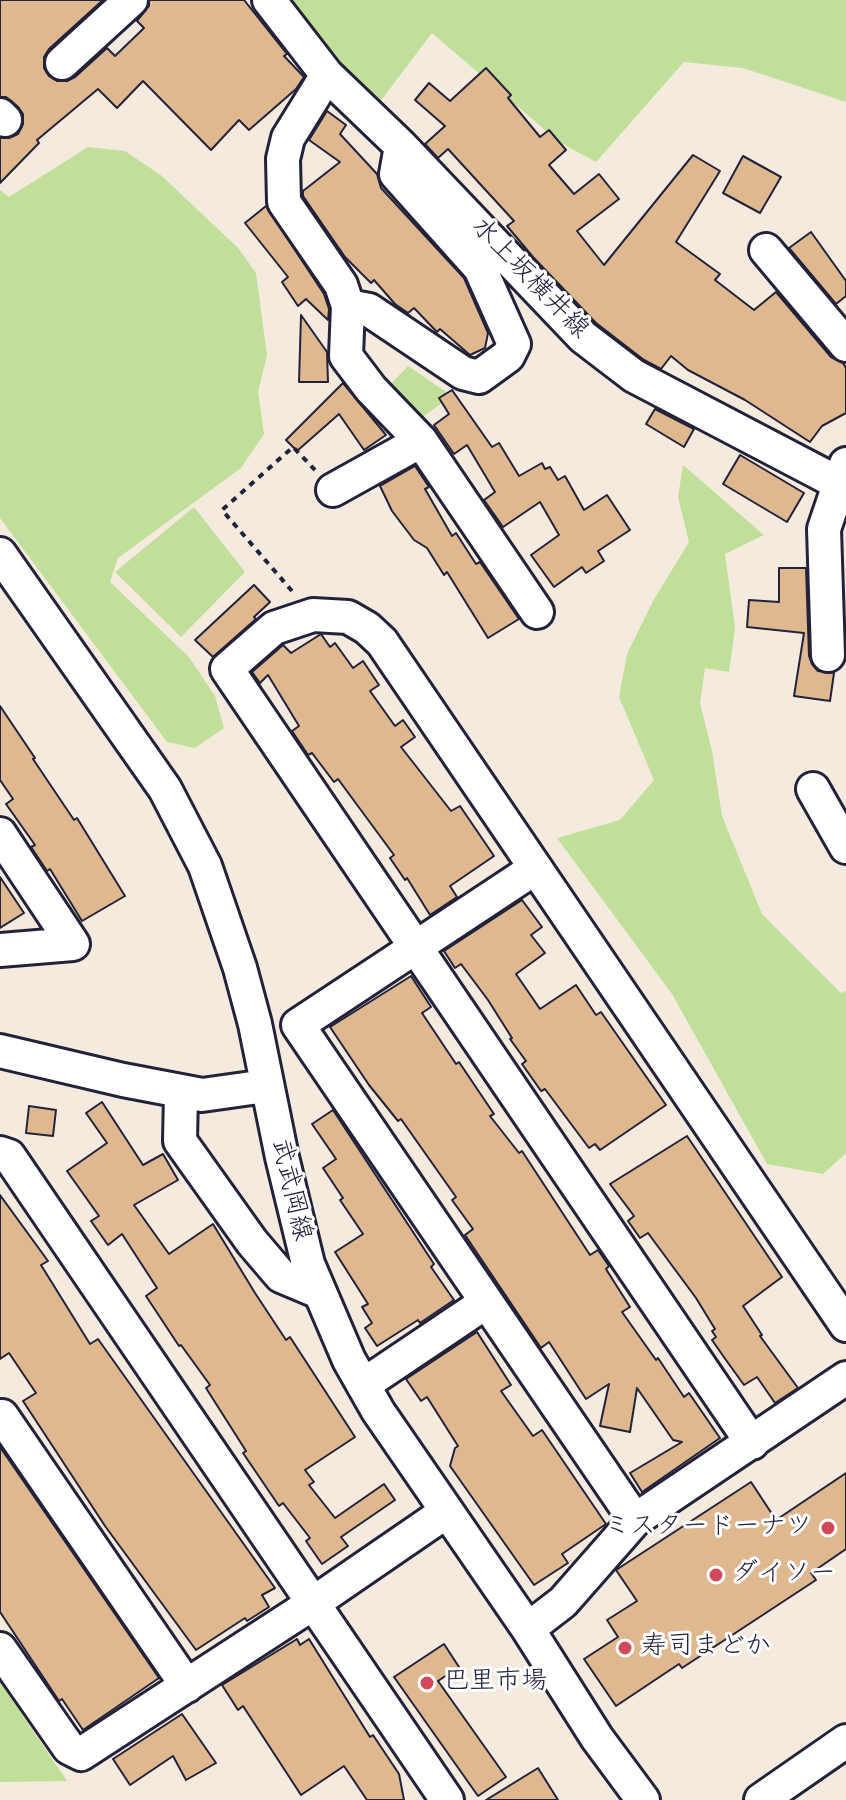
<!DOCTYPE html>
<meta charset="utf-8">
<style>
body{margin:0}
canvas{display:block;background:#f5eade}
</style>
<canvas width="846" height="1800"></canvas>
<script>
const ctx = document.querySelector('canvas').getContext('2d');
ctx.lineJoin = 'round';
function fill(path, color) {
  ctx.fillStyle = color;
  ctx.fill(path, 'evenodd');
}
function shape(rows) {
  const path = new Path2D();
  for (const r of rows) {
    path.moveTo(r[0], r[1]);
    for (let i = 2; i < r.length; i += 2) path.lineTo(r[i], r[i + 1]);
  }
  return path;
}
function trace(path, color, width, dash) {
  ctx.strokeStyle = color;
  ctx.lineWidth = width;
  ctx.lineCap = dash ? 'butt' : 'round';
  ctx.setLineDash(dash || []);
  ctx.stroke(path);
}
function write(font, color, halo, rows, align = 'center') {
  ctx.font = font + ' "Architects Daughter","Klee One",sans-serif';
  ctx.lineWidth = 6;
  ctx.setLineDash([]);
  ctx.textBaseline = 'middle';
  ctx.strokeStyle = halo;
  ctx.fillStyle = color;
  for (const [text, x, y, turn = 0] of rows) {
    ctx.save();
    ctx.translate(x, y);
    ctx.rotate((+turn || 0) * Math.PI / 180);
    ctx.textAlign = isNaN(turn) ? turn : align;
    if (halo) ctx.strokeText(text, 0, 0);
    ctx.fillText(text, 0, 0);
    ctx.restore();
  }
}
fill(shape([
 [279,0,846,0,846,102,743,68,684,62,596,162,559,142,432,33,370,115],
 [88,147,125,151,162,176,238,248,256,273,267,355,258,392,264,434,241,468,118,558,110,582,189,657,215,696,224,728,195,748,167,742,0,518,0,190,9,197],
 [408,366,452,396,417,421,386,389],
 [683,465,764,535,725,554,735,628,729,672,705,668,700,703,712,751,722,816,762,914,841,993,846,991,846,1153,823,1174,767,1164,672,994,557,838,620,820,654,780,619,697,627,654,653,601,689,542,678,497],
 [194,507,245,572,181,637,115,572],
 [0,1682,67,1781,0,1782]
]), '#c0e099');
const building = shape([
 [0,0,103,0,49,49,44,57,44,68,49,76,57,81,67,81,75,77,107,48,115,56,144,28,137,21,149,6,149,0,244,0,287,54,284,56,304,77,296,89,249,130,239,120,211,150,143,81,117,108,98,89,37,140,39,143,0,183,0,138,9,138,18,134,23,124,23,114,18,107,6,97,0,97,0,0],
 [486,68,511,95,508,98,540,137,549,130,566,150,549,165,574,194,599,174,619,199,577,231,604,265,693,155,720,171,676,242,720,274,715,280,754,310,776,292,831,357,843,363,846,368,846,413,822,426,810,442,745,400,688,370,671,356,661,369,644,360,596,323,533,257,507,226,514,221,448,149,438,158,425,144,445,126,415,100,429,83,450,101,486,68],
 [327,111,346,125,340,134,377,174,381,188,464,278,488,333,485,348,470,355,440,329,437,332,414,308,408,313,395,304,374,280,371,283,345,257,303,196,303,191,340,162,309,140,327,111],
 [743,156,781,177,760,213,723,193,743,156],
 [266,206,324,294,329,309,328,320,306,299,298,306,282,282,288,277,245,223,266,206],
 [811,232,846,281,846,296,836,304,789,248,811,232],
 [301,315,327,352,328,382,299,382,301,315],
 [343,383,386,435,364,450,339,414,297,451,286,440,343,383],
 [452,390,492,447,499,443,519,476,542,463,545,469,550,467,558,480,565,476,584,510,607,495,630,530,598,551,604,561,586,573,582,567,554,587,531,555,559,535,540,502,503,527,484,500,495,492,467,445,454,454,434,425,449,414,439,398,452,390],
 [655,409,694,429,684,447,646,424,655,409],
 [740,455,804,493,787,522,723,484,740,455],
 [415,466,429,487,425,489,452,536,456,533,476,564,480,562,519,619,488,638,447,572,444,575,427,548,414,540,392,511,380,486,415,466],
 [779,568,806,568,809,656,812,664,818,671,834,673,830,701,794,696,804,633,747,627,749,600,779,602,779,568],
 [254,585,270,602,254,617,256,619,213,657,195,640,254,585],
 [321,634,330,647,335,643,353,668,363,661,379,685,370,691,395,726,403,720,415,737,401,747,451,811,460,806,494,856,450,886,457,897,430,915,407,878,405,880,390,858,394,855,338,779,334,782,312,753,308,755,292,731,299,726,268,675,260,683,252,672,283,645,291,653,321,634],
 [0,706,35,758,33,759,74,820,77,818,125,896,82,921,50,869,47,871,31,847,35,845,6,804,13,799,0,780,0,706],
 [0,877,24,913,0,928,0,877],
 [522,900,542,927,531,935,545,953,516,974,540,1009,576,985,596,1015,601,1012,666,1105,600,1150,595,1144,589,1148,545,1089,541,1091,522,1064,526,1061,510,1039,512,1038,488,1000,461,964,455,968,444,951,522,900],
 [411,976,431,1007,422,1013,456,1064,459,1062,494,1114,490,1116,519,1153,522,1151,590,1255,598,1250,609,1266,606,1269,630,1307,622,1312,656,1360,658,1358,684,1397,689,1393,720,1438,642,1492,630,1473,682,1442,673,1440,637,1388,630,1432,600,1426,609,1384,586,1399,549,1342,541,1348,465,1235,473,1229,452,1200,456,1197,401,1119,398,1121,369,1085,330,1027,411,976],
 [102,1102,143,1165,163,1154,178,1180,134,1205,169,1254,213,1224,255,1293,286,1340,290,1337,355,1437,305,1470,314,1482,309,1485,335,1518,384,1484,395,1500,341,1537,348,1546,322,1564,306,1541,310,1538,283,1503,279,1506,243,1453,246,1451,206,1388,210,1385,181,1345,179,1346,146,1296,157,1288,122,1234,108,1245,91,1221,99,1216,67,1171,107,1143,86,1113,102,1102],
 [29,1106,56,1110,53,1136,26,1133,29,1106],
 [333,1110,434,1264,431,1267,454,1300,420,1323,418,1320,377,1346,365,1328,372,1323,362,1307,368,1304,335,1252,363,1234,340,1200,343,1198,323,1168,336,1159,312,1124,333,1110],
 [687,1136,782,1277,743,1306,762,1335,760,1336,798,1388,775,1403,757,1377,744,1385,726,1360,712,1340,716,1337,712,1331,715,1329,696,1298,648,1233,640,1238,628,1221,634,1216,610,1184,687,1136],
 [0,1195,48,1261,41,1265,90,1344,98,1339,275,1588,262,1595,269,1607,247,1621,245,1618,196,1650,105,1526,23,1401,36,1393,9,1353,0,1359,0,1195],
 [477,1332,511,1385,501,1391,533,1436,542,1430,606,1524,562,1554,568,1563,534,1585,450,1466,455,1448,458,1446,427,1397,421,1401,406,1379,477,1332],
 [0,1447,159,1678,83,1730,62,1699,59,1701,0,1612,0,1447],
 [846,1473,846,1549,811,1573,816,1580,682,1668,679,1664,616,1706,584,1659,618,1637,607,1620,637,1601,616,1570,751,1482,776,1520,846,1473],
 [297,1639,300,1645,309,1639,370,1737,373,1735,399,1774,404,1800,367,1800,344,1766,301,1795,243,1706,238,1710,222,1685,297,1639],
 [444,1644,459,1667,438,1681,506,1777,478,1796,394,1677,444,1644],
 [182,1714,216,1763,186,1780,173,1756,130,1785,113,1759,182,1714],
 [538,1768,558,1800,486,1800,538,1768]
]);
fill(building, '#dfb890');
trace(building, '#22223b', 2);
const minor = shape([
 [269,0,327,75,401,146,583,337,634,376,846,487],
 [62,63,131,0],
 [327,75,288,138,283,159,284,202,341,285,348,306,346,356,371,389,421,441,537,612],
 [0,115,5,120],
 [766,250,846,345],
 [348,306,369,310,463,373,479,377,508,356,514,344,480,268,396,174,401,146],
 [333,490,421,441],
 [0,554,165,789,205,866,240,968,255,1024,282,1157,308,1264,349,1360,378,1411,528,1629,597,1738,643,1800],
 [828,655,824,529,846,464],
 [813,789,846,847],
 [0,834,73,944,0,950],
 [534,869,298,1025,635,1520],
 [0,1051,123,1080,202,1095,266,1086],
 [181,1093,180,1141,252,1242,281,1276,319,1292],
 [0,1153,9,1156,447,1800],
 [363,1385,485,1303],
 [2,1416,187,1686],
 [752,1443,227,669,274,628,313,615,348,617,367,628,382,642,846,1325],
 [528,1629,563,1602,635,1520,846,1378],
 [0,1649,69,1748,81,1754,312,1604,446,1512],
 [761,1800,846,1741]
]);
trace(minor, '#22223b', 38);
trace(shape([
 [292,591,222,510,293,447,315,470]
]), '#22223b', 4, [6, 6]);
trace(minor, '#fff', 32);
for (const [x, y, r, color] of [
 [828,1528,8,"#d1495b"],
 [716,1575,8,"#d1495b"],
 [625,1648,8,"#d1495b"],
 [427,1683,8,"#d1495b"]
]) {
  const dot = new Path2D();
  dot.arc(x, y, r, 0, 2 * Math.PI);
  ctx.fillStyle = color;
  ctx.fill(dot);
  trace(dot, '#fff', 3);
}
write('26px', '#22223b', '#fff', [
 ["水上坂横井線",529,279,46],
 ["武武岡線",290,1190,77]
]);
write('26px', '#22223b', '#fff', [
 ["ミスタードーナツ",812,1528,"right"],
 ["ダイソー",732,1575],
 ["寿司まどか",641,1648],
 ["巴里市場",443,1683]
], 'left');
</script>
